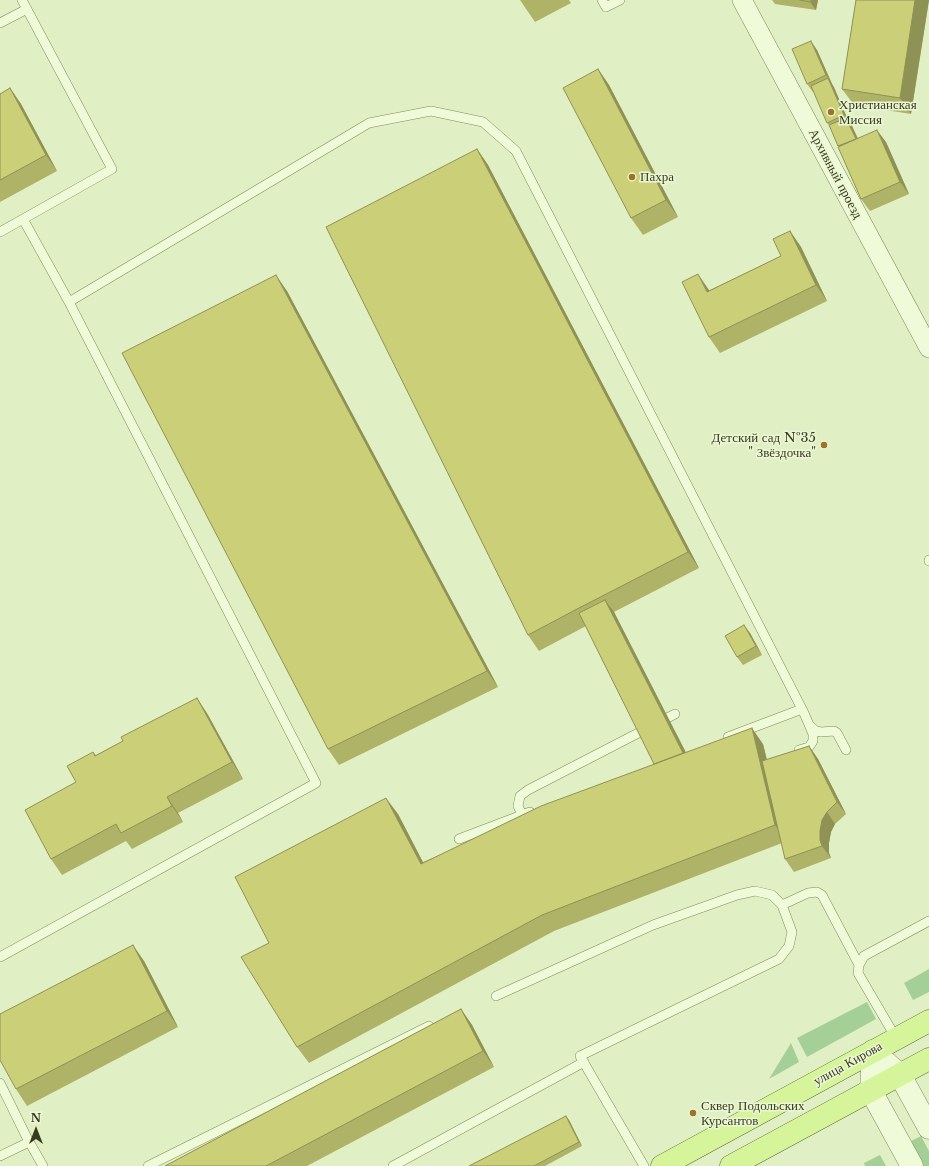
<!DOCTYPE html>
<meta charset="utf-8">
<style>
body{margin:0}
#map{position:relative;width:929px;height:1166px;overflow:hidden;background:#e1f0c4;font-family:"Libre Baskerville",serif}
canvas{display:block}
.north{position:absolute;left:16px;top:1110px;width:40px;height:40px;-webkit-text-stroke:3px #ebf7d4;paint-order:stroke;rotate:0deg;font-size:11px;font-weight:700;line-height:16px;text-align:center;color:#383c1e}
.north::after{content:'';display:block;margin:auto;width:14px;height:18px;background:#383c1e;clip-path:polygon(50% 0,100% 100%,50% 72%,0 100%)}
</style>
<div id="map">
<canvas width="929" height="1166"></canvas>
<div class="north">N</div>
</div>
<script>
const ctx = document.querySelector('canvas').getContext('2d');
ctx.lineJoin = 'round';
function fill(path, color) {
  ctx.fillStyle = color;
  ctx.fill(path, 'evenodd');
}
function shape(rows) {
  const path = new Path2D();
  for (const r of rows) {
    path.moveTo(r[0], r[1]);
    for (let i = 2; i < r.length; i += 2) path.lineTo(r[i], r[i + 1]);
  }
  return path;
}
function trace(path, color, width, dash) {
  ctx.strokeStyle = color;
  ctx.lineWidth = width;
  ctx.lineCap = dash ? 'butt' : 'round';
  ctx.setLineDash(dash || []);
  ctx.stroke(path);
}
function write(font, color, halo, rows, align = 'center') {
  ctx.font = font + ' "Libre Baskerville",serif';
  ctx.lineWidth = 3;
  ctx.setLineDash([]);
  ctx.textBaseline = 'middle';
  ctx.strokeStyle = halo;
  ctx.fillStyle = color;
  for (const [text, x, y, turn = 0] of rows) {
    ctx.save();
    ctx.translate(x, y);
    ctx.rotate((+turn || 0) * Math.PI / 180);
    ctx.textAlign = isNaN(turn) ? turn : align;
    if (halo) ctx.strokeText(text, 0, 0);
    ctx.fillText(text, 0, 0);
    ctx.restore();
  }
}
fill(shape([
 [929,969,929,992,913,1000,904,983],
 [867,1002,876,1019,807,1057,797,1038],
 [791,1043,799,1062,769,1079],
 [921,1136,929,1151,929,1166,924,1166,911,1141],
 [880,1155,886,1166,865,1166,864,1163]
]), '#a4cf97');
const service = shape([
 [602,0,606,7,620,0],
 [0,23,27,9],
 [0,232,112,169,22,0],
 [69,302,369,123,431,111,483,122,516,151,804,713,813,734,813,741,809,747,799,750],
 [929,560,929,561],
 [810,726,816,731,821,732,834,731,837,733,846,750],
 [728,737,802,709],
 [522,815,518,806,520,796,528,790,675,714],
 [459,839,530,812],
 [0,957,316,783,69,302,23,219],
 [496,996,653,925,737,895,755,891,772,895,782,905,808,893,817,892,822,895,859,965],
 [896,1038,858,973,859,965,864,956,929,921],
 [0,1083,29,1142,0,1156],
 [27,1138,43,1166],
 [148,1166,429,1026],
 [393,1166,584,1062],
 [644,1166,580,1056,779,959,789,946,792,932,782,905]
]);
const minor = shape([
 [742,0,929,348]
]);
const tertiary = shape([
 [873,1051,871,1091,912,1166],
 [873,1051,900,1075,929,1128]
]);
const primary = shape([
 [662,1166,929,1021],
 [731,1166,929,1059]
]);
trace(service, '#838c59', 10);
trace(minor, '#838c59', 20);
trace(tertiary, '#838c59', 23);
trace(primary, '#555a2e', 23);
trace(service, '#eefad8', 9);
trace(minor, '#eefad8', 19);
trace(tertiary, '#eefad8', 22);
trace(primary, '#d6f59b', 22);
fill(shape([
 [520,0,569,0,571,3,535,22],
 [772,0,818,0,816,10,775,4],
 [856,0,929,0,911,114,854,105,842,89],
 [817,50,848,120,852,126,858,138,886,142,909,194,870,211,861,199,829,125,827,123,814,92,813,92,807,84],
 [598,69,609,85,678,217,643,235,631,218],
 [10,88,21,104,57,171,0,202,0,94],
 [477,149,488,165,699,568,614,612,685,752,763,744,767,760,809,746,818,759,846,814,835,824,831,832,829,843,829,853,831,858,794,872,785,859,782,843,554,931,309,1063,297,1047,269,943,398,814,423,862,654,764,586,626,539,651,528,635],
 [790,231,801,247,827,301,720,353,709,337,710,290,781,256],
 [287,291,498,687,339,765,328,749],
 [750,633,762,655,743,665,737,657],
 [197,698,208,715,243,779,178,813,183,822,132,849,126,841,62,875,51,859,76,782,93,752,96,755,123,741],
 [144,961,178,1027,27,1106,16,1089],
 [461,1009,472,1025,494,1067,307,1166,165,1166],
 [569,1120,582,1146,545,1166,469,1166]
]), '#afb367');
fill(shape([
 [811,0,818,0,816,10,810,2],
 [915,0,929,0,911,114,900,98],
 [811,41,817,50,832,84,826,75],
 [598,69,609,85,678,217,666,200],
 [828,78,834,87,848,120,852,126,862,149,857,141,848,121,844,115],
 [10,88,21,104,57,171,46,155],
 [877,130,886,142,909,194,900,182],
 [477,149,488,165,699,568,688,552],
 [790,231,801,247,827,301,816,285],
 [698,274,709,290,718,308,707,292],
 [276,275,287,291,498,687,487,671],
 [605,600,614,612,695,770,686,758],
 [744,625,750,633,762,655,756,646],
 [197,698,208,715,243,779,232,762],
 [752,728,763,744,787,842,775,825],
 [809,746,818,759,846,814,837,802],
 [167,797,178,813,183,822,172,806],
 [386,798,398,814,432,880,421,864],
 [827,812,835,824,831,832,829,843,829,853,831,858,822,846,820,840,820,831,822,820],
 [133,945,144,961,178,1027,167,1011],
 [461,1009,472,1025,494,1067,483,1051],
 [566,1116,569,1120,582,1146,579,1142]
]), '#8e9254');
const building = shape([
 [800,0,811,0,810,2,800,0],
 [856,0,915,0,900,98,842,89,856,0],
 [811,41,826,75,807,84,792,49,811,41],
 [598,69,666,200,631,218,563,88,598,69],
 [828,78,844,115,827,123,811,86,828,78],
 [10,88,46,155,0,180,0,94,10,88],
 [846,118,856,139,838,146,829,125,846,118],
 [877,130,900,182,861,199,838,147,877,130],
 [477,149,688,552,577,609,528,635,326,227,477,149],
 [790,231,816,285,709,337,682,282,698,274,707,292,781,256,773,239,790,231],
 [276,275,487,671,328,749,122,353,276,275],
 [605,600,683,753,654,764,579,613,605,600],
 [744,625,756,646,737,657,725,636,744,625],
 [197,698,232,762,167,797,172,806,121,833,116,824,51,859,25,810,76,782,67,766,93,752,95,756,123,741,121,737,197,698],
 [752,728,775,825,542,915,297,1047,241,957,269,943,235,877,386,798,421,864,541,806,752,728],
 [809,746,837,802,827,812,822,820,820,831,820,840,822,846,785,859,762,761,809,746],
 [133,945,167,1011,16,1089,0,1060,0,1014,133,945],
 [461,1009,483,1051,266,1166,165,1166,461,1009],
 [566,1116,579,1142,534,1166,469,1166,566,1116]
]);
fill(building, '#cbd078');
trace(building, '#8e9254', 1);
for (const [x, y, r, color] of [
 [831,112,4,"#9e7326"],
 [632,177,4,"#9e7326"],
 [824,445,4,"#9e7326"],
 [693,1113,4,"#9e7326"]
]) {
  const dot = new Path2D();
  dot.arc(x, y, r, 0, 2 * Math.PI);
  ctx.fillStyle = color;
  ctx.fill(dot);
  trace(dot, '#ebf7d4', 1.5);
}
write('13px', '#383c1e', '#ebf7d4', [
 ["Христианская",839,105],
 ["Миссия",839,120],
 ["Пахра",640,177],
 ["Детский сад №35",816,438,"right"],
 ["\" Звёздочка\"",816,453,"right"],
 ["Сквер Подольских",701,1106],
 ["Курсантов",701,1121]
], 'left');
write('13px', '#383c1e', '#ebf7d4', [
 ["Архивный проезд",835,174,62],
 ["улица Кирова",848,1064,-29]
]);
</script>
